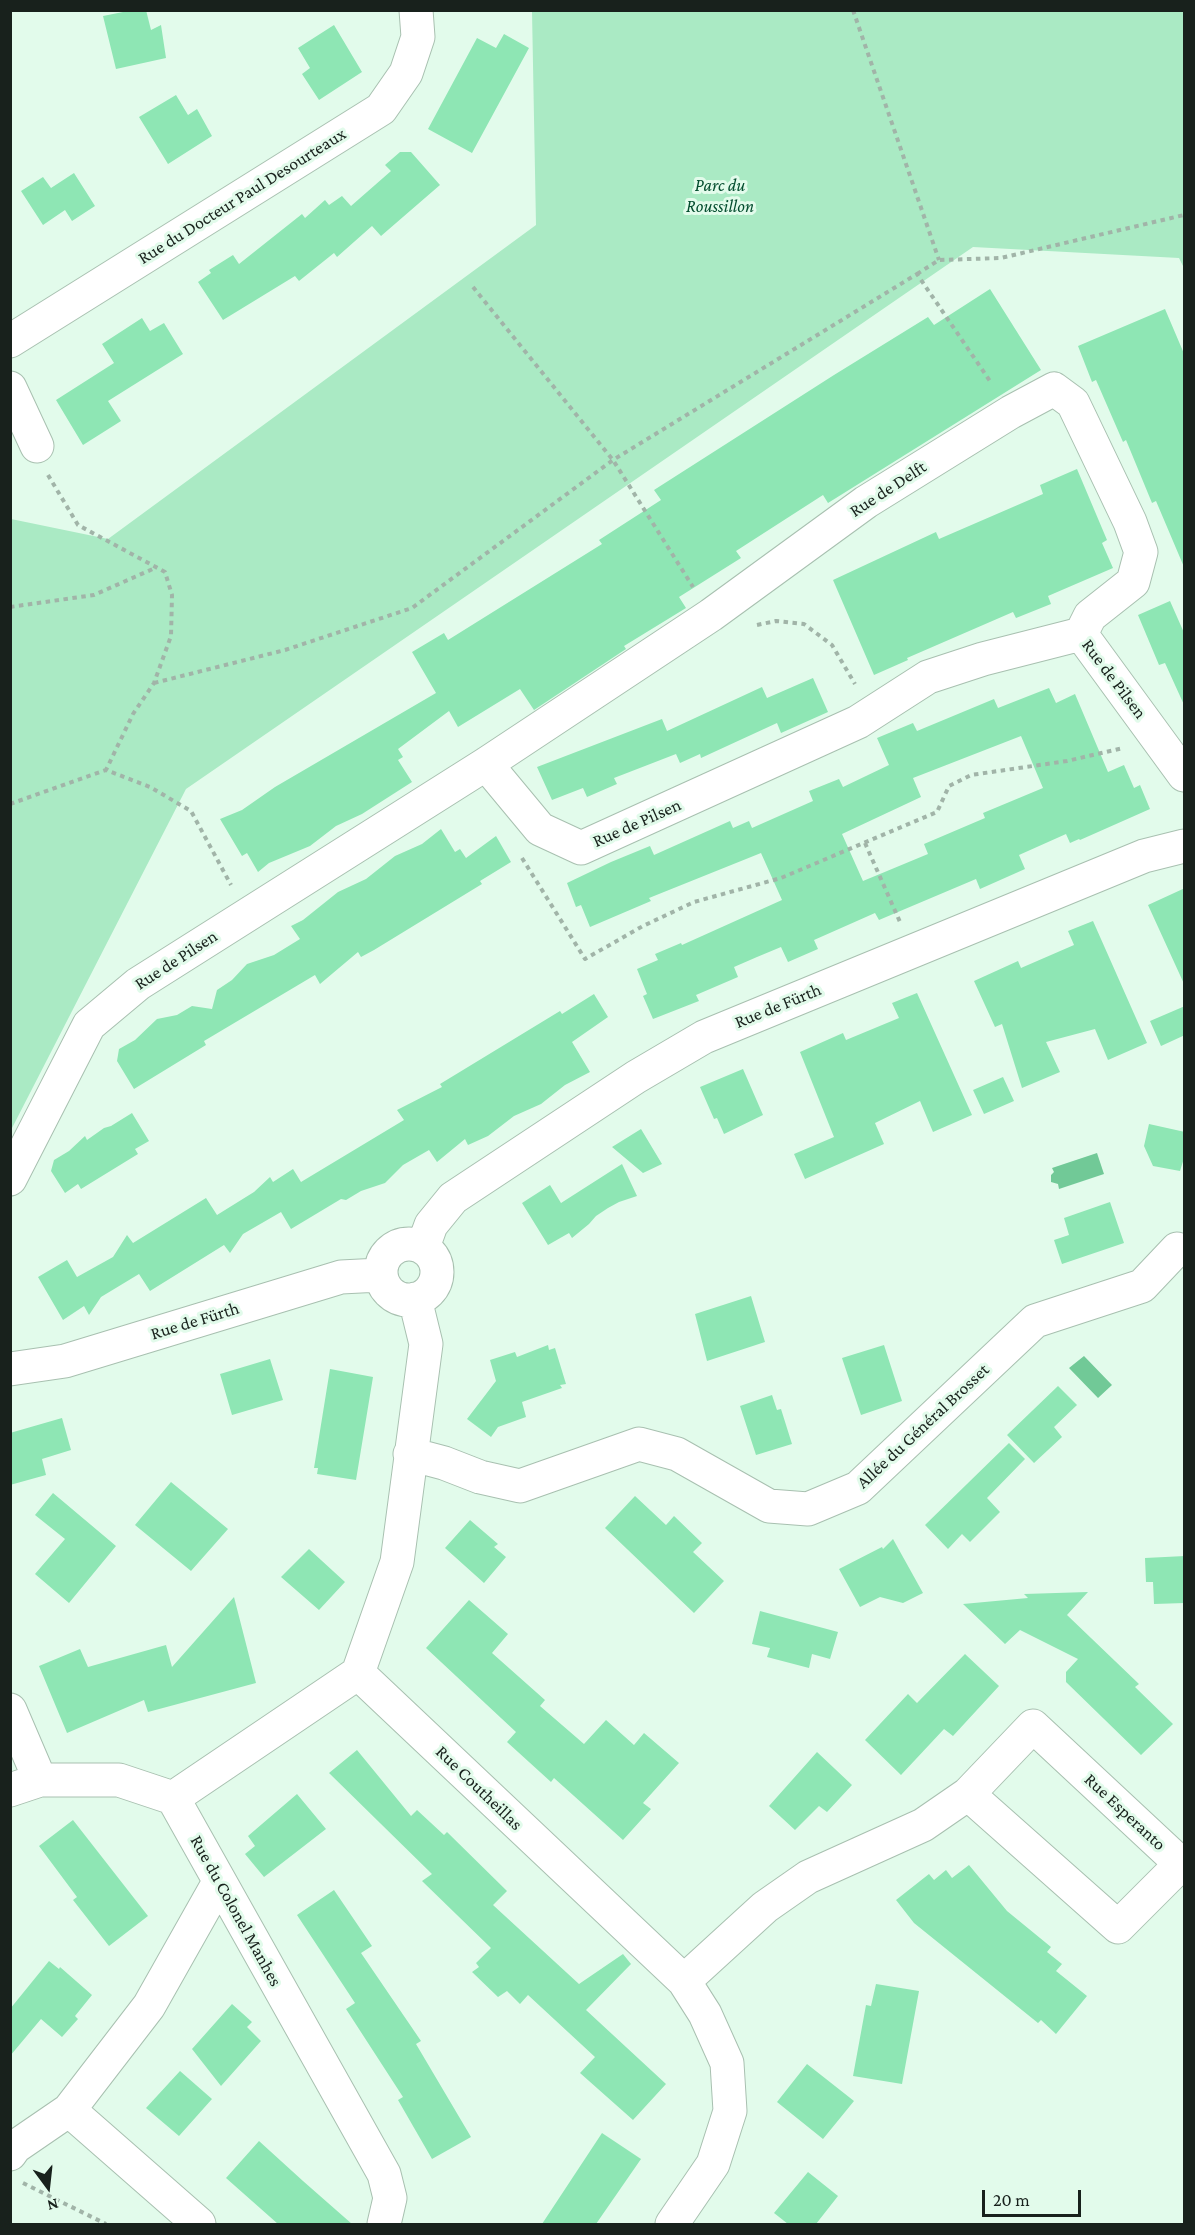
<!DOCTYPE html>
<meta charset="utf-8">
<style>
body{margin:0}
#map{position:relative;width:1195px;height:2235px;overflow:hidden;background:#e2fbeb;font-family:"Crimson Pro",serif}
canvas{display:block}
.frame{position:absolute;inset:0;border:12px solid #18211c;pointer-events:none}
.north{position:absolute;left:18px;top:2157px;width:60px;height:60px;-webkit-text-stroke:4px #e2fbeb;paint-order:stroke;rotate:165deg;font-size:16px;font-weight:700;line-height:24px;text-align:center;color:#18211c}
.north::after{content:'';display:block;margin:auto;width:21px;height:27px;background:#18211c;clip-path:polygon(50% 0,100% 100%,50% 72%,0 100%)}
.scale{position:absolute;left:982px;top:2190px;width:99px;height:27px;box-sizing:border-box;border:3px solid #18211c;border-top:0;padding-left:8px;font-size:18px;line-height:21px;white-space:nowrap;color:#18211c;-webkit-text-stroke:4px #e2fbeb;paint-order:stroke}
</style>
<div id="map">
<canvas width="1195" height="2235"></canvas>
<div class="frame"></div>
<div class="north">N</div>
<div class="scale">20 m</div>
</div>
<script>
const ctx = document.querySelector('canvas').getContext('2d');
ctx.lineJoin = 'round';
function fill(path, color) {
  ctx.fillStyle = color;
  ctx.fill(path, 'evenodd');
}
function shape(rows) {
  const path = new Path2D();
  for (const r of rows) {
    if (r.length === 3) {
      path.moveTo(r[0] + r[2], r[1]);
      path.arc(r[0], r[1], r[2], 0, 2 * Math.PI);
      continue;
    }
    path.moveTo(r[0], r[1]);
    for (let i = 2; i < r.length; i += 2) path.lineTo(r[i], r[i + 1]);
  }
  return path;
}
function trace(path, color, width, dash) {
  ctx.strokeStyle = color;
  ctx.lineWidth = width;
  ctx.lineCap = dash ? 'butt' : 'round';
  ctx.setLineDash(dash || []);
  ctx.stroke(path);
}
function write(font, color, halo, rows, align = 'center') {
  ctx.font = font + ' "Crimson Pro",serif';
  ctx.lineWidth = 6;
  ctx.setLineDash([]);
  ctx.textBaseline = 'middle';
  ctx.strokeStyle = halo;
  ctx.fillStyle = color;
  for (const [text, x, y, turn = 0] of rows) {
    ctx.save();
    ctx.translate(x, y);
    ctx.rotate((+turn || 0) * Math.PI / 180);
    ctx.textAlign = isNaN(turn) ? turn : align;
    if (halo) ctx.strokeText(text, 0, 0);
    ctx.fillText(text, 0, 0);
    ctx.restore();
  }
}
fill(shape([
 [532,11,1184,11,1184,268,1179,258,973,247,186,789,11,1130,11,519,108,539,536,225]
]), '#aaeac4');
fill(shape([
 [1097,1153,1104,1174,1059,1189,1058,1184,1051,1182,1051,1175,1054,1172,1052,1168],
 [1084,1356,1112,1385,1098,1398,1069,1368]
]), '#71c997');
fill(shape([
 [133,10,146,10,151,30,161,25,166,58,116,69,103,16],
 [334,25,362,72,319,100,302,74,310,68,298,48],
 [504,34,529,48,472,153,428,129,477,38,496,48],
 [176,95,188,115,197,109,212,136,168,164,139,117],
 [400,152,411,152,440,185,381,236,372,226,337,257,334,253,299,281,295,276,223,320,198,282,211,273,209,270,233,255,239,264,302,214,305,218,325,200,329,205,342,196,351,206,391,171,385,165],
 [74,173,95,206,72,221,65,210,43,225,21,191,43,177,51,188],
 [990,289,1041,370,828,503,823,495,736,551,741,558,679,597,686,608,624,646,626,649,534,710,520,689,458,727,449,711,398,749,403,757,398,760,412,782,362,814,336,826,310,846,269,863,258,872,247,853,242,856,220,819,242,810,275,787,436,693,412,652,444,633,448,640,602,544,599,540,661,500,654,490,834,375,928,317,934,325],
 [1165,309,1185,356,1184,567,1156,501,1152,503,1126,440,1123,442,1096,380,1092,382,1078,346],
 [142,318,150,331,164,323,183,354,108,401,121,421,83,445,56,400,114,363,102,344],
 [1077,469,1107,540,1102,543,1113,568,1048,596,1051,604,1016,618,1013,612,907,658,908,660,874,675,833,580,936,532,939,539,1043,494,1040,485],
 [1170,601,1185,635,1185,707,1165,663,1159,665,1138,615],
 [813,678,828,712,781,733,777,723,701,758,700,754,680,763,676,754,614,778,617,784,587,797,583,788,552,800,537,767,662,719,667,731,762,687,767,698],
 [1049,688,1056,703,1075,694,1108,772,1124,765,1134,788,1140,785,1150,809,1080,840,1079,839,1070,843,1066,834,1019,855,1025,869,980,889,976,879,879,920,875,913,814,940,818,949,788,962,781,947,757,957,734,967,738,977,696,995,699,1001,653,1019,643,996,647,994,637,969,658,960,655,954,681,943,682,945,782,900,761,853,649,898,651,901,590,927,581,905,576,907,567,883,611,862,650,846,654,855,730,821,733,828,749,821,752,828,813,801,809,791,839,779,843,787,889,765,877,738,913,723,917,731,994,699,998,708],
 [1021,736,1043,788,983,813,985,818,924,844,928,854,863,881,842,834,921,797,913,778],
 [441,829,455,852,460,849,466,858,496,836,511,862,480,881,482,884,374,950,361,957,358,952,320,984,315,975,204,1041,206,1045,134,1089,117,1061,119,1049,135,1040,157,1019,177,1015,192,1006,212,1009,217,990,232,980,247,964,274,955,300,939,291,926,303,920,338,892,366,879,395,856,422,844],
 [1185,888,1185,986,1148,905],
 [1093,921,1147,1043,1108,1060,1095,1029,1046,1042,1060,1072,1022,1088,1002,1024,995,1027,974,981,1018,961,1021,968,1074,945,1068,931],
 [917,993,972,1115,933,1132,920,1101,875,1123,884,1144,805,1179,794,1154,834,1137,800,1052,843,1033,846,1040,899,1018,892,1003],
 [594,994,608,1017,572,1042,590,1072,565,1085,541,1104,514,1116,488,1136,468,1145,465,1139,437,1162,429,1150,403,1165,385,1183,361,1191,346,1200,341,1199,291,1229,281,1212,243,1234,230,1253,224,1245,150,1291,139,1274,101,1297,89,1315,84,1306,63,1320,38,1277,67,1260,77,1277,113,1257,127,1235,133,1243,206,1198,217,1215,254,1192,270,1177,273,1182,293,1169,301,1182,404,1120,397,1110,442,1087,440,1084,560,1011,562,1014],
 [1185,1006,1185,1035,1161,1046,1150,1021],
 [743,1069,763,1115,724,1134,717,1118,714,1119,700,1087],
 [1003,1077,1014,1101,984,1114,973,1090],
 [132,1113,149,1141,135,1149,138,1154,81,1189,78,1184,65,1193,51,1171,54,1160,69,1151,85,1136,87,1140,104,1128,111,1126],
 [1149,1124,1185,1132,1185,1155,1180,1171,1153,1166,1144,1146],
 [641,1129,662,1164,643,1173,612,1147],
 [622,1164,637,1196,619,1202,608,1208,596,1216,589,1224,572,1238,569,1233,548,1245,522,1203,550,1185,561,1203],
 [1110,1202,1124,1243,1062,1264,1054,1240,1069,1235,1064,1218],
 [751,1296,765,1342,707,1361,695,1314],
 [548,1345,549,1350,555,1348,566,1384,560,1385,562,1388,522,1402,526,1417,498,1427,491,1437,467,1419,496,1381,490,1360,515,1352,517,1357],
 [884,1345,902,1401,861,1415,842,1358],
 [270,1359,283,1400,232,1415,220,1374],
 [330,1369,373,1377,356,1480,317,1474,318,1468,314,1468],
 [1058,1386,1077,1405,1054,1427,1062,1437,1034,1463,1007,1435],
 [772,1395,777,1410,781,1409,792,1444,756,1455,740,1406],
 [62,1418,71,1450,42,1459,46,1475,10,1485,10,1433],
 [1009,1443,1025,1459,987,1498,1000,1512,970,1542,962,1534,948,1549,925,1525],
 [171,1482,228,1529,191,1571,135,1525],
 [53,1493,116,1546,69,1603,35,1574,65,1539,35,1515],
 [635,1496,666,1525,674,1516,702,1543,693,1552,724,1581,694,1613,605,1528],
 [470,1520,498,1544,494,1547,506,1557,484,1583,445,1548],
 [893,1539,923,1593,903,1603,880,1597,860,1607,839,1569,882,1547,883,1549],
 [309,1549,345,1582,319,1610,281,1577],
 [1185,1556,1185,1603,1154,1604,1153,1582,1146,1582,1145,1558],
 [1088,1592,1067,1615,1139,1684,1135,1687,1173,1724,1141,1755,1066,1682,1066,1672,1078,1659,1020,1630,1005,1644,963,1604,1028,1598,1024,1594],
 [234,1597,256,1683,148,1712,144,1700,67,1733,39,1666,80,1649,88,1667,166,1645,172,1667],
 [469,1600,508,1634,492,1653,545,1700,540,1706,584,1744,606,1720,634,1745,644,1733,679,1763,643,1803,651,1809,623,1840,554,1778,551,1782,507,1742,516,1732,426,1648],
 [760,1611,838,1632,830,1659,812,1654,809,1668,767,1657,770,1648,752,1644],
 [965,1654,999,1686,953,1736,944,1729,901,1775,865,1740,908,1694,917,1703],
 [357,1750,411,1816,417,1810,444,1835,447,1832,507,1891,493,1905,579,1984,623,1954,631,1964,586,2010,666,2084,633,2120,580,2073,595,2057,528,1995,520,2004,507,1991,498,1997,472,1972,479,1967,476,1963,491,1948,422,1881,432,1874,329,1773],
 [817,1752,852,1785,827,1812,819,1806,795,1830,769,1806],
 [297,1794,326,1829,264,1877,245,1854,255,1846,248,1836],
 [73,1820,148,1916,109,1946,73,1900,77,1897,39,1846],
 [969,1865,1007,1911,1051,1947,1047,1952,1062,1964,1056,1971,1087,1996,1056,2034,1041,2020,1038,2023,914,1923,896,1900,929,1874,934,1880,946,1870,952,1878],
 [334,1890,372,1946,361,1953,421,2041,416,2044,471,2137,432,2159,398,2100,403,2097,346,2009,355,2003,297,1915],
 [49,1961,59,1969,60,1967,92,1995,75,2016,78,2019,62,2037,41,2019,10,2056,10,2009],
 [876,1984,919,1991,902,2084,853,2076,866,2005,871,2006],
 [232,2004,252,2022,247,2027,261,2041,221,2086,192,2049],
 [807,2064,854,2101,823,2139,777,2102],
 [180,2071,212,2099,179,2136,146,2108],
 [602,2133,641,2159,596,2224,542,2224],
 [259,2141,303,2181,352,2224,278,2224,226,2178],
 [808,2172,838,2196,816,2224,788,2224,774,2213]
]), '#8ee6b4');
const minor = shape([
 [10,341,381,109,406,73,418,37,416,10],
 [10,388,37,446],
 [486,764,540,829,581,848,858,722,928,677,983,659,1081,634,1184,775],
 [10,1179,89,1025,138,984,486,764,711,615,866,502,1011,412,1054,389,1073,403,1130,522,1141,552,1133,582,1090,616,1081,634],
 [409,1272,28],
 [423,1247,431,1225,453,1198,636,1077,704,1037,1144,856,1184,846],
 [415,1299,426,1344,397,1562,358,1673,684,1981,705,2014,727,2063,730,2111,713,2164,672,2224],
 [10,1369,65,1361,341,1277,380,1275],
 [410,1454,444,1463,480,1477,520,1486,639,1444,677,1454,769,1506,808,1509,858,1488,1035,1321,1142,1286,1177,1249],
 [10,1710,40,1780],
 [10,1790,40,1780,119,1780,173,1798],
 [173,1798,384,2174,390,2198,384,2224],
 [173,1798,358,1673],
 [684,1981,765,1907,808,1877,923,1825,968,1794,1118,1927,1181,1864,1033,1726,968,1794],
 [69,2110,199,2224],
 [10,2154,15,2147,69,2110,149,2006,219,1882]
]);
trace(minor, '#a8c0b0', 35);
trace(shape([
 [853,10,939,260],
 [917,274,939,260,1001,258,1184,215],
 [473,287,613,460,693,587],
 [48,475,78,525,165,572,172,595,171,636,154,683,133,714,106,770],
 [10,607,94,595,155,568],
 [757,625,776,621,804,624,832,645,855,684],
 [154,683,285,650,412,608,613,460,917,274,992,384],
 [10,804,106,770,150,787,191,811,231,885],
 [865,843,900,922],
 [522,858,585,959,643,926,694,902,781,878,937,812,949,786,971,775,1067,761,1123,748],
 [23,2183,106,2224]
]), '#a1b4a8', 4, [4.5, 4.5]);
trace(minor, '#fff', 33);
write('italic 18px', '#034d2e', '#e2fbeb', [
 ["Parc du",720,185],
 ["Roussillon",720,206]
]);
write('18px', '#18211c', '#e2fbeb', [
 ["Rue du Docteur Paul Desourteaux",242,196,-32],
 ["Rue de Delft",888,489,-33],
 ["Rue de Pilsen",1114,679,53],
 ["Rue de Pilsen",637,823,-24],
 ["Rue de Pilsen",176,960,-33],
 ["Rue de Fürth",778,1006,-22],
 ["Rue de Fürth",195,1321,-17],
 ["Allée du Général Brosset",923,1426,-43],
 ["Rue Coutheillas",479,1788,44],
 ["Rue Esperanto",1125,1812,43],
 ["Rue du Colonel Manhes",236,1911,61]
]);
</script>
